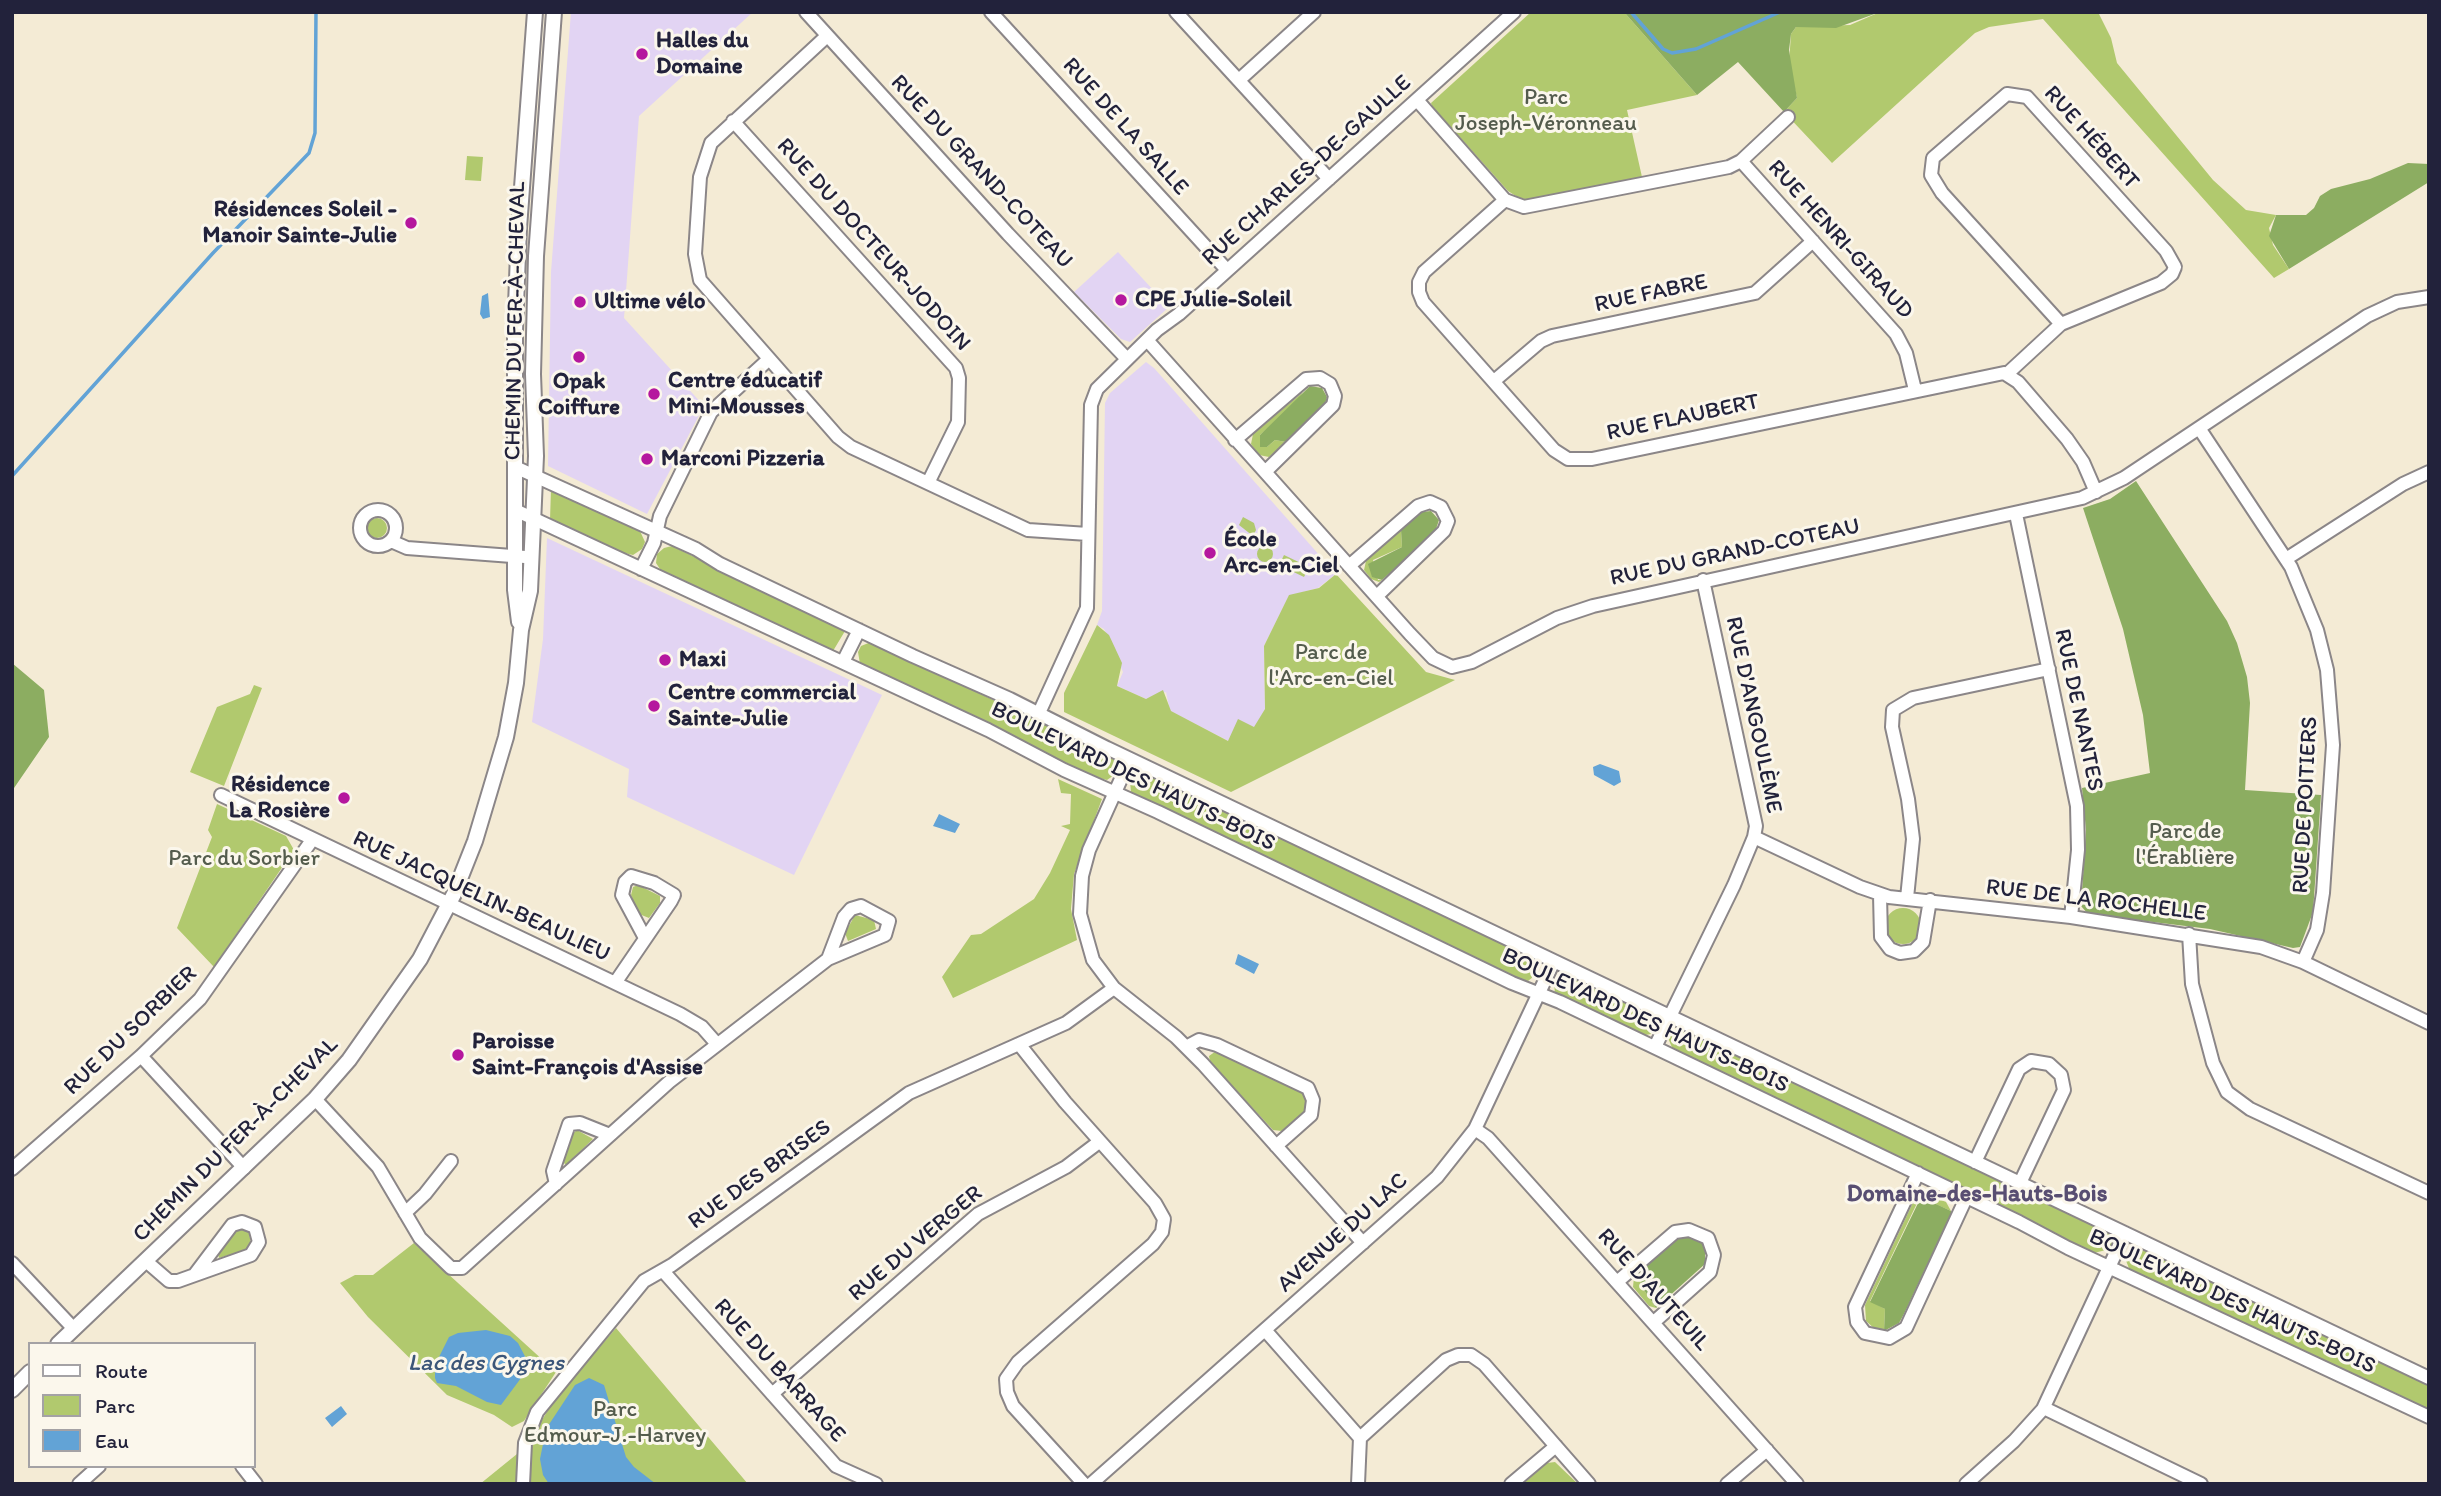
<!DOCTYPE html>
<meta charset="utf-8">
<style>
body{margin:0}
#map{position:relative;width:2441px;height:1496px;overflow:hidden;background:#f4ebd5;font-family:Itim,sans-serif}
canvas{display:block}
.frame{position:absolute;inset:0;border:14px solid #22223b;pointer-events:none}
.legend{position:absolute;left:28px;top:1342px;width:228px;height:126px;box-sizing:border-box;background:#fbf7ec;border:2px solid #a4a2a5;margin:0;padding:9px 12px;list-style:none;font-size:21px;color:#22223b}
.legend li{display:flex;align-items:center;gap:14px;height:35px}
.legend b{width:35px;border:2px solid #a4a2a5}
</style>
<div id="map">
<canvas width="2441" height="1496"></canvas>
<div class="frame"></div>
<ul class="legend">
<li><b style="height:9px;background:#fff"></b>Route</li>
<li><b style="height:19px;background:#b1c96e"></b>Parc</li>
<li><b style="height:19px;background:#62a3d6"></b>Eau</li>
</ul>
</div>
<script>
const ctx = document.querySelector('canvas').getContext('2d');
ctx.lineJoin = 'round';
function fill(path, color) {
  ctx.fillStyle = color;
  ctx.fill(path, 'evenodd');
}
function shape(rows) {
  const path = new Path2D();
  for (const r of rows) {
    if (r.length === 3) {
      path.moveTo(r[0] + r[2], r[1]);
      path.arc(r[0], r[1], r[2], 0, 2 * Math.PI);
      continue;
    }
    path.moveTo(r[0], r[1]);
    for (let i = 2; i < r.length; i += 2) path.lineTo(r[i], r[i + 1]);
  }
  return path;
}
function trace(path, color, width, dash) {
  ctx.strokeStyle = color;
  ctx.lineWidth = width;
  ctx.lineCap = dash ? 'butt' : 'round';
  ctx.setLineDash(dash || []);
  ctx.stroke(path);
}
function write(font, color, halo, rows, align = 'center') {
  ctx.font = font + ' Itim,sans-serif';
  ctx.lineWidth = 6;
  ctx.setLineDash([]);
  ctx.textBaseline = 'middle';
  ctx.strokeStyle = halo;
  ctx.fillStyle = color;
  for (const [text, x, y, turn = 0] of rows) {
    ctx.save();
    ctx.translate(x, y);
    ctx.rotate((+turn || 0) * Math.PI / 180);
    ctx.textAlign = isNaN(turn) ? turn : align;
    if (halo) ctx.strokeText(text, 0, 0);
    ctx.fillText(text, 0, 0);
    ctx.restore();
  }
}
fill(shape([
 [571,12,753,12,639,116,624,318,704,406,647,514,548,466,551,272],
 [1118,252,1169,307,1130,342,1121,339,1074,292],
 [1146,362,1154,368,1336,574,1318,588,1289,596,1264,646,1265,709,1244,749,1170,711,1166,692,1146,699,1117,686,1123,672,1104,629,1097,625,1102,611,1105,403,1110,393],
 [547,538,882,695,794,875,627,797,629,769,532,722,543,639]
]), '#e2d4f3');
fill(shape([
 [1531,12,1624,12,1697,95,1627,110,1642,177,1532,200,1519,198,1508,191,1432,106,1431,103],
 [1880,12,2098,12,2111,38,2117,63,2213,180,2246,210,2276,215,2269,228,2273,245,2289,269,2274,278,2043,19,1989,27,1975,33,1832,163,1784,112,1797,98,1789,63,1791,34,1796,27,1850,25],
 [467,156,483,157,481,181,465,180],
 [1303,392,1296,403,1260,435,1267,447,1275,440,1286,442,1269,457,1259,455,1251,444,1253,434],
 [551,489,640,531,645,542,642,549,633,555,620,552,550,520],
 [1243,517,1254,523,1256,530,1253,536,1239,525],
 [377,528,10],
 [1401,530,1402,547,1373,560,1378,580,1382,580,1379,582,1371,579,1364,570,1366,561],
 [672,546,842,628,845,631,833,651,662,572,656,563,657,554,664,548],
 [1265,554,8],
 [1284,555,1309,567,1304,577,1279,565],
 [1336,574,1426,672,1455,680,1231,792,1064,712,1064,693,1097,625,1109,635,1122,663,1117,686,1146,699,1163,690,1171,711,1228,741,1238,719,1254,727,1265,709,1264,646,1289,595,1319,588],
 [871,642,1107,754,1117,762,1117,773,1107,780,1095,777,864,668,860,664,858,652,861,646],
 [254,685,262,688,224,786,190,772,217,707,250,694],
 [1143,772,1537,958,1538,973,1528,981,1518,979,1136,798,1131,792,1130,781],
 [1058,779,1102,799,1074,874,1071,909,1077,940,953,998,942,977,971,935,981,934,1034,899,1050,873,1070,830,1061,826,1070,824,1071,794,1061,793],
 [217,804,286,836,294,850,214,967,177,928,212,837,208,830],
 [638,885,660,896,660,903,649,918,639,914,631,895,633,887],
 [1903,926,18],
 [855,915,874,920,876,929,848,941,845,933],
 [1564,973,1651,1012,1656,1022,1655,1029,1651,1034,1640,1036,1555,995,1554,981],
 [1681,1028,2108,1229,2113,1239,2110,1249,2094,1253,1674,1052,1668,1038,1674,1030],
 [1216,1051,1301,1091,1307,1101,1304,1112,1282,1131,1273,1130,1210,1062,1209,1056],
 [577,1130,593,1139,566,1165,563,1162,571,1135],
 [1924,1193,1946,1202,1951,1211,1920,1197,1870,1301,1885,1309,1884,1331,1876,1330,1866,1321,1865,1305,1916,1196],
 [241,1229,249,1232,251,1245,245,1250,219,1258,218,1254,233,1232],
 [414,1243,556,1372,524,1421,512,1427,494,1415,447,1395,368,1317,340,1283,355,1275,373,1275],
 [2138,1245,2429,1382,2429,1413,2130,1271,2125,1258,2128,1251],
 [1647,1265,1640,1284,1656,1308,1649,1306,1633,1287,1634,1277],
 [616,1328,748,1484,480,1484,517,1454,530,1455,537,1428,553,1402],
 [1555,1462,1578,1484,1523,1484,1547,1463]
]), '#b1c96e');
fill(shape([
 [1624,12,1880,12,1836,28,1796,27,1791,34,1789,50,1797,98,1784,112,1738,62,1697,95],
 [2408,163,2429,164,2429,182,2289,269,2269,236,2276,215,2306,215,2314,208,2320,196,2331,189,2370,179],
 [1310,386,1322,388,1327,397,1325,404,1286,442,1275,440,1267,447,1260,447,1260,435],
 [2136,481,2227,621,2237,643,2247,677,2250,703,2245,790,2321,795,2313,912,2300,947,2293,948,2210,929,2088,914,2081,906,2086,830,2082,788,2150,773,2143,715,2123,629,2083,508,2110,499],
 [1431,511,1439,520,1435,532,1382,580,1372,577,1368,564,1402,547,1401,530,1421,512],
 [12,663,44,690,49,737,12,791],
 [1921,1197,1951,1211,1951,1214,1904,1314,1899,1323,1884,1331,1885,1309,1870,1302],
 [1687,1236,1700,1240,1705,1246,1705,1264,1656,1308,1640,1284,1647,1265,1676,1239]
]), '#8cad61');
fill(shape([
 [488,293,490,317,483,319,480,314,482,296],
 [1600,764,1619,771,1621,782,1614,786,1594,775,1593,767],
 [939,814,960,824,955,833,933,826],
 [1238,954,1259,964,1254,974,1235,964],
 [486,1330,510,1336,518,1343,528,1362,524,1374,501,1405,487,1402,456,1386,437,1383,435,1378,435,1365,449,1337,458,1333],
 [589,1378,604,1385,626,1457,634,1467,656,1484,549,1484,543,1475,540,1459,546,1429,575,1385],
 [341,1406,347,1414,332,1427,325,1418]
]), '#62a3d6');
trace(shape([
 [1631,12,1663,49,1672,53,1696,49,1780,12],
 [12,476,213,253,309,153,315,133,316,12]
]), '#62a3d6', 3.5);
const minor = shape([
 [806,12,1008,234,1127,359],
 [991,12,1227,270],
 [1176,12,1329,179],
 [827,36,711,143,700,177,695,254,700,280,838,437,851,447,1028,530,1088,534],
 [1239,80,1314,12],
 [1417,100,1505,200,1524,207,1729,167,1741,161,1788,117],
 [733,121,956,368,959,378,958,422,928,483],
 [1741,161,1896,334,1906,353,1915,390],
 [1505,200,1424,272,1419,282,1419,292,1423,302,1554,450,1568,459,1592,459,2004,373,2018,382,2067,439,2083,462,2096,492],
 [1147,340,1410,634,1433,658,1452,667,1472,662,1557,618,1593,606,2082,498,2124,478,2367,316,2397,302,2429,297],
 [2008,373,2061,324,2161,283,2172,274,2175,267,2166,251,2027,97,2007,94,1933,158,1931,175,1942,193,2061,324],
 [1494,381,1541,341,1552,336,1755,293,1813,241],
 [2199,428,2291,567,2317,630,2327,670,2333,745,2323,893,2317,930,2303,962],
 [1235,440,1306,379,1320,378,1330,384,1335,396,1333,405,1265,472],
 [515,467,696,549,720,564,913,656,1010,699,1107,748,2429,1378],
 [378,528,18],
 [515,510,988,730,1064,770,1158,812,1512,983,1560,1002,2019,1222,2068,1248,2429,1417],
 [2016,514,2077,806,2078,850,2071,917],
 [391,541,407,548,525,557],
 [2286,559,2403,484,2429,472],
 [1349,566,1418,506,1430,502,1441,507,1448,521,1444,531,1377,596],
 [641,569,654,543,660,516,711,412,768,360],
 [843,662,859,630],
 [1039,713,1087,608,1091,405,1097,389,1157,330,1179,314,1514,12],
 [1130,759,1089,850,1082,876,1080,914,1093,960,1114,988,1176,1037,1203,1064,1363,1243],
 [221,795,680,1014,702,1027,717,1044],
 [1754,837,1860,887,1889,897,2071,917,2261,947,2303,962,2429,1023],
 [1880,895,1881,937,1890,949,1900,953,1914,951,1923,942,1930,900],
 [1907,898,1913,839,1908,799,1892,727,1893,710,1913,698,2049,669],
 [2189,934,2192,984,2213,1063,2227,1092,2250,1109,2429,1193],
 [615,983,671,901,674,895,654,883,631,876,625,882,622,895,645,938],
 [1019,1044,1065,1102,1155,1203,1164,1219,1162,1232,1153,1244,1018,1362,1006,1379,1007,1392,1013,1406,1084,1484],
 [1186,1047,1199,1040,1217,1045,1308,1088,1313,1100,1311,1115,1276,1146],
 [1655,1047,1734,885,1754,837,1756,826,1703,580],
 [141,1056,244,1168],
 [315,1099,378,1167,420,1238,451,1268,462,1268,669,1082,828,959,885,935,889,921,861,906,851,909,844,917,828,959],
 [1475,1129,1488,1138,1797,1484],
 [1975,1162,2019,1069,2031,1061,2049,1064,2061,1075,2064,1090,2020,1183],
 [12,1169,141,1056,200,999,312,840],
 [1918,1173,1855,1307,1857,1322,1865,1333,1889,1338,1906,1328,1967,1196],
 [556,1184,553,1171,569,1124,580,1123,610,1135],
 [405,1213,425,1194,451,1161],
 [147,1262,169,1281,178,1281,251,1255,259,1242,255,1227,242,1222,232,1225,195,1274],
 [12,1263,74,1329],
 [663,1271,836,1466,876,1484],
 [1617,1282,1675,1232,1689,1230,1708,1238,1714,1255,1710,1272,1654,1322],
 [1265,1330,1360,1438,1358,1484],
 [772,1394,978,1214,1066,1167,1099,1142],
 [2044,1408,2201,1484],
 [1360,1438,1446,1360,1458,1355,1471,1355,1484,1364,1589,1484],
 [242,1466,256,1484],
 [79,1484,99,1466],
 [523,1484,525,1443,537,1412,644,1281,672,1265,909,1093,1066,1023,1114,988],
 [1091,1484,1437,1177,1475,1129,1554,961],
 [1511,1484,1556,1446],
 [1727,1484,1767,1450],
 [1966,1484,2014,1441,2043,1409,2125,1233]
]);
const tertiary = shape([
 [519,622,515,590,515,331,519,228,535,12],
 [58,1344,315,1099,349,1060,420,959,454,894,475,841,506,737,516,683,521,630,530,591,536,456,533,374,536,256,554,12],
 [12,1390,30,1372]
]);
trace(minor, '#8b8688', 16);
trace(tertiary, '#8b8688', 18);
trace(minor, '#fff', 12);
trace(tertiary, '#fff', 14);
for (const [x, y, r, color] of [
 [642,54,7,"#b5179e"],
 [411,223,7,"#b5179e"],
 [1121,300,7,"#b5179e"],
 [580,302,7,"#b5179e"],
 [579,357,7,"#b5179e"],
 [654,394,7,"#b5179e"],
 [647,459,7,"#b5179e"],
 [1210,553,7,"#b5179e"],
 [665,660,7,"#b5179e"],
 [654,706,7,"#b5179e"],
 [344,798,7,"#b5179e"],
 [458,1055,7,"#b5179e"]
]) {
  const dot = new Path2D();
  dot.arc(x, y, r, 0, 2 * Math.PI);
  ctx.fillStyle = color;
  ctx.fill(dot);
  trace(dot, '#fbf7ec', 2.5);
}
write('bold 23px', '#22223b', '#fbf7ec', [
 ["Halles du",656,41],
 ["Domaine",656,67],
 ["Résidences Soleil -",397,210,"right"],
 ["Manoir Sainte-Julie",397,236,"right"],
 ["CPE Julie-Soleil",1135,300],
 ["Ultime vélo",594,302],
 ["Centre éducatif",668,381],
 ["Mini-Mousses",668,407],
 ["Opak",579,382,"center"],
 ["Coiffure",579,408,"center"],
 ["Marconi Pizzeria",661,459],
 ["École",1224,540],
 ["Arc-en-Ciel",1224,566],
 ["Maxi",679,660],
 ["Centre commercial",668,693],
 ["Sainte-Julie",668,719],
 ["Résidence",330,785,"right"],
 ["La Rosière",330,811,"right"],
 ["Paroisse",472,1042],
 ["Saint-François d'Assise",472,1068]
], 'left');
write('23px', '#545c4d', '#fbf7ec', [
 ["Parc",1546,98],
 ["Joseph-Véronneau",1546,124],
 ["Parc de",1331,653],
 ["l'Arc-en-Ciel",1331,679],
 ["Parc de",2185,832],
 ["l'Érablière",2185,858],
 ["Parc du Sorbier",244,859],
 ["Parc",615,1410],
 ["Edmour-J.-Harvey",615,1436]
]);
write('23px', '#22223b', '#fbf7ec', [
 ["RUE DE LA SALLE",1125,127,48],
 ["RUE HÉBERT",2091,138,48],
 ["RUE CHARLES-DE-GAULLE",1307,171,-42],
 ["RUE DU GRAND-COTEAU",981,172,47],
 ["RUE HENRI-GIRAUD",1840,240,48],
 ["RUE DU DOCTEUR-JODOIN",873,245,48],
 ["RUE FABRE",1651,294,-12],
 ["CHEMIN DU FER-À-CHEVAL",516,321,-89],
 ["RUE FLAUBERT",1683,418,-12],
 ["RUE DU GRAND-COTEAU",1735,553,-12],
 ["RUE DE NANTES",2078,710,78],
 ["RUE D'ANGOULÈME",1753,715,78],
 ["BOULEVARD DES HAUTS-BOIS",1133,777,26],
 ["RUE DE POITIERS",2306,805,-87],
 ["RUE JACQUELIN-BEAULIEU",481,897,25],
 ["RUE DE LA ROCHELLE",2096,901,7],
 ["BOULEVARD DES HAUTS-BOIS",1645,1021,25],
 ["RUE DU SORBIER",131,1031,-44],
 ["CHEMIN DU FER-À-CHEVAL",236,1140,-45],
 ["RUE DES BRISES",760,1175,-36],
 ["AVENUE DU LAC",1343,1233,-42],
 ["RUE DU VERGER",916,1244,-40],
 ["RUE D'AUTEUIL",1653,1290,48],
 ["BOULEVARD DES HAUTS-BOIS",2232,1302,25],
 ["RUE DU BARRAGE",779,1371,48]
]);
write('bold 24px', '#584e72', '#fbf7ec', [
 ["Domaine-des-Hauts-Bois",1977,1195]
]);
write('italic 24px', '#3c5679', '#fbf7ec', [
 ["Lac des Cygnes",486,1364]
]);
</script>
